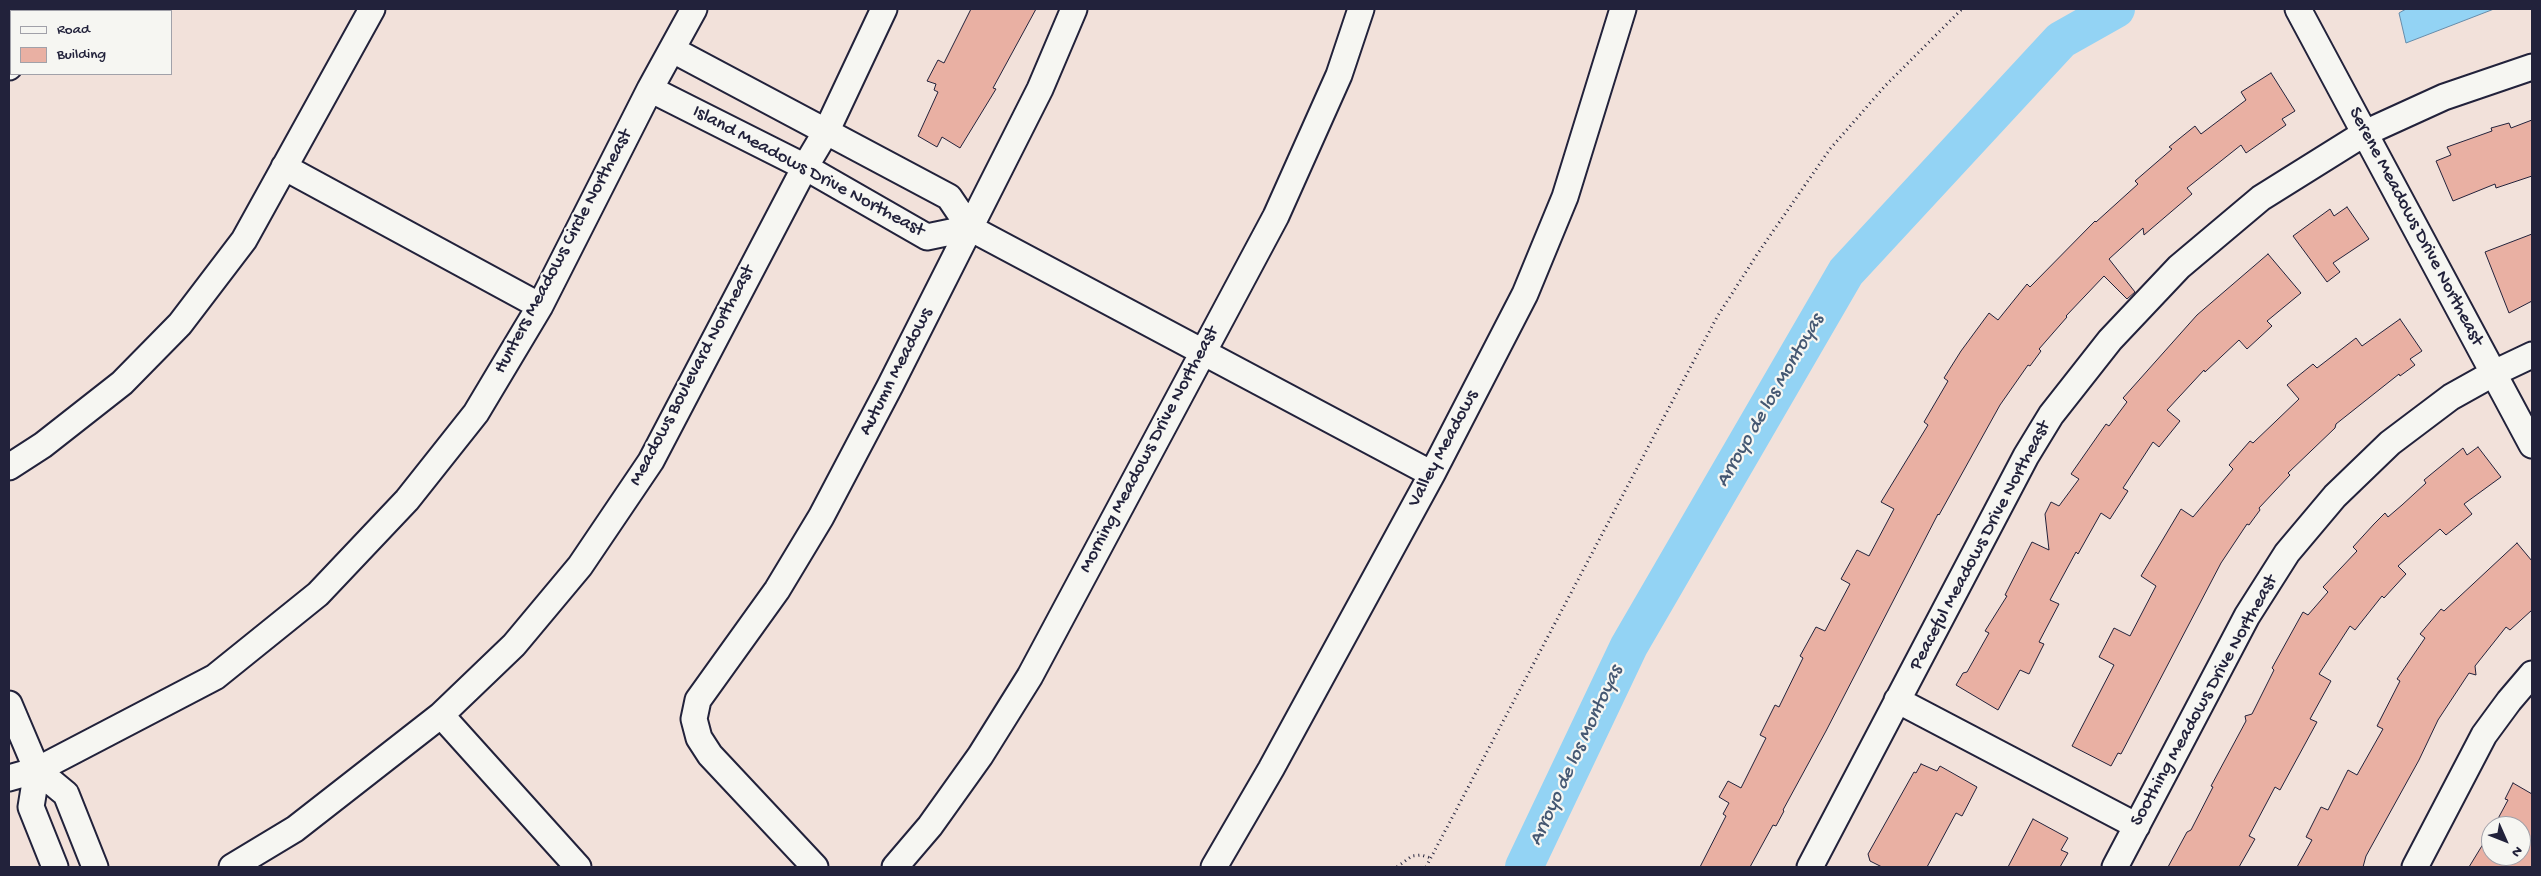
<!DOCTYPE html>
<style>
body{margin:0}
#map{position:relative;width:2541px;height:876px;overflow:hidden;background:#f2e1da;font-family:"Gochi Hand",sans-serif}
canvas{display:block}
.frame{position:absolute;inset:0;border:10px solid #22223b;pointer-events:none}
.legend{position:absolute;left:10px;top:10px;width:162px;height:65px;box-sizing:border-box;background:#f6f6f2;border:1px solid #a1a1a9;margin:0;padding:6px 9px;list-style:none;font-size:15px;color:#22223b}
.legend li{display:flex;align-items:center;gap:10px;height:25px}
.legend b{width:25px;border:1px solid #a1a1a9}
.north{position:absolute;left:2481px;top:816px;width:50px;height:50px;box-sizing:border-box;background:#f6f6f2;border:1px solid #a1a1a9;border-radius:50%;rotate:134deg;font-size:14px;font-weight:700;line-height:20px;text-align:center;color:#22223b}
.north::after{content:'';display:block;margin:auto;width:18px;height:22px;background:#22223b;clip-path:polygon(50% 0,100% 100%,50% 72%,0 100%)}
</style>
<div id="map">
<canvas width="2541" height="876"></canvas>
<div class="frame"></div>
<ul class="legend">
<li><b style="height:6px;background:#f6f6f2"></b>Road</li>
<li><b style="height:14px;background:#e9b0a3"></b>Building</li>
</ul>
<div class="north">N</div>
</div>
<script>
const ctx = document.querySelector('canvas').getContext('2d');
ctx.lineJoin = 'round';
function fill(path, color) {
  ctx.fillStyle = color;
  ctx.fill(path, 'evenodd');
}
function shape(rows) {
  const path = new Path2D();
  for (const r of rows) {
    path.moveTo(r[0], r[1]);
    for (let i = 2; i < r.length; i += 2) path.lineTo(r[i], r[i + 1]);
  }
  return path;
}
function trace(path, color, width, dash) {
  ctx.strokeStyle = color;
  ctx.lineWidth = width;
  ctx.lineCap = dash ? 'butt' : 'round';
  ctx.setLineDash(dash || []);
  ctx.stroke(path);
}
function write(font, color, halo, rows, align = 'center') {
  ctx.font = font + ' "Gochi Hand",sans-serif';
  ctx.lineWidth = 4.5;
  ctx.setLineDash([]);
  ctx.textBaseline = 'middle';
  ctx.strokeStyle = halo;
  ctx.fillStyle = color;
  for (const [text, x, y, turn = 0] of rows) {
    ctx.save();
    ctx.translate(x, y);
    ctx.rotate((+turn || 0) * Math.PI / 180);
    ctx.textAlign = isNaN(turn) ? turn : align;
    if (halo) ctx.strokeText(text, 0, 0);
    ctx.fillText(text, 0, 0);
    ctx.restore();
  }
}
const water = shape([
 [2406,9,2494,9,2406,43,2399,13,2406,9]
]);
fill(water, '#93d3f4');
trace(water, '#668caa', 1);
trace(shape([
 [1524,867,1629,646,1846,272,2061,40,2116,9]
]), '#93d3f4', 38);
const building = shape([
 [971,9,1036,9,993,88,996,89,960,148,942,137,937,147,918,136,938,92,934,90,936,84,927,81,938,60,944,63,971,9],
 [2271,73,2295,111,2282,119,2286,125,2246,153,2241,145,2187,188,2192,194,2144,235,2143,228,2109,259,2135,292,2127,299,2104,276,2066,316,2067,317,2039,349,2041,351,2030,366,2028,365,2000,405,1939,515,1938,514,1826,731,1783,810,1784,811,1776,826,1773,825,1750,867,1700,867,1726,816,1723,814,1729,803,1719,797,1728,781,1741,788,1766,738,1760,735,1775,705,1779,707,1803,658,1800,656,1816,627,1825,631,1850,584,1841,579,1857,550,1869,556,1894,509,1881,502,1928,425,1924,422,1948,381,1944,378,1961,351,1989,313,1998,320,2027,284,2030,287,2095,221,2096,222,2138,184,2135,181,2172,149,2169,147,2195,126,2201,134,2246,100,2241,92,2271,73],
 [2532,120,2532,176,2496,188,2495,184,2453,201,2436,161,2451,155,2447,147,2492,131,2491,128,2509,123,2511,128,2532,120],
 [2347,207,2369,239,2333,263,2340,272,2327,282,2293,236,2330,209,2334,216,2347,207],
 [2532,234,2532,301,2509,313,2485,252,2532,234],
 [2268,254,2301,293,2267,321,2272,326,2247,349,2239,340,2205,372,2204,370,2167,410,2180,421,2159,447,2153,442,2123,488,2128,491,2110,519,2101,513,2078,554,2076,552,2050,600,2059,604,2039,642,2044,644,2029,674,2020,670,1998,710,1956,685,1963,673,1967,672,1989,633,1985,631,2007,596,2005,595,2032,542,2049,550,2045,514,2051,502,2059,506,2079,479,2071,474,2106,424,2109,426,2127,402,2123,398,2197,315,2268,254],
 [2400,319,2422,351,2410,359,2415,365,2400,376,2399,374,2336,424,2335,428,2288,473,2290,475,2259,508,2260,510,2249,525,2247,524,2221,563,2121,754,2118,753,2111,766,2072,746,2114,665,2099,657,2114,628,2130,636,2156,586,2141,576,2181,509,2193,517,2233,469,2229,465,2250,441,2253,443,2299,399,2287,385,2313,364,2317,368,2356,338,2362,346,2400,319],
 [2478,447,2501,477,2464,504,2472,514,2446,535,2440,529,2398,566,2406,574,2384,598,2382,596,2355,630,2350,626,2319,674,2331,681,2310,719,2317,722,2280,790,2275,787,2249,836,2255,839,2239,867,2168,867,2187,832,2191,830,2213,787,2211,786,2246,721,2245,716,2252,714,2274,670,2272,668,2303,612,2308,615,2328,592,2323,587,2357,551,2353,547,2374,524,2385,513,2388,517,2402,505,2426,483,2424,480,2463,448,2467,455,2478,447],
 [2517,543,2532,561,2532,610,2510,630,2506,627,2475,666,2476,675,2469,673,2438,720,2419,760,2366,856,2363,867,2297,867,2312,840,2306,837,2321,807,2328,810,2348,770,2357,775,2383,729,2377,726,2400,681,2397,679,2425,638,2420,634,2441,609,2444,611,2517,543],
 [1921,764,1937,771,1940,766,1977,787,1962,816,1956,813,1927,867,1882,867,1870,861,1868,854,1914,772,1916,773,1921,764],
 [2513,783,2532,794,2532,867,2469,867,2491,831,2491,856,2521,856,2521,826,2494,826,2508,800,2505,799,2513,783],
 [2033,819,2068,838,2061,850,2068,853,2060,867,2008,867,2033,819]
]);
fill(building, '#e9b0a3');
trace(building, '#22223b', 1);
const minor = shape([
 [2298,9,2532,445],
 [25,11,26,9],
 [673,50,949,197,970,228,1432,474],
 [9,67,11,60],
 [650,89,805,167,927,237,970,228],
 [284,167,540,306],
 [9,467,43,445,122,383,180,324,244,240,372,9],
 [1897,700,2137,826],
 [9,704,37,770,66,794,95,867],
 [441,715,578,867],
 [37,770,31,807,55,867],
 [9,778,37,770,215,677,318,594,407,500,476,413,540,306,650,89,694,9],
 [232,867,295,829,441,715,514,645,580,566,651,461,805,167,827,130,884,9],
 [815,867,710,755,699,738,694,719,698,700,777,590,821,517,890,386,1040,89,1074,9],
 [895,867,930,826,980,756,1030,676,1276,216,1339,75,1361,9],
 [1214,867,1271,769,1432,474,1525,294,1565,197,1623,9],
 [1810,867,2026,456,2051,415,2110,340,2179,267,2261,198,2365,133,2444,97,2532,67],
 [2115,867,2247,616,2287,553,2335,496,2390,443,2451,397,2494,373,2532,355],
 [2415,867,2484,735,2509,701,2532,674]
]);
trace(minor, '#22223b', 29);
trace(shape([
 [1397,867,1412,856,1421,855,1431,858],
 [1426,867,1717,317,1758,253,1830,149,1885,86,1962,9]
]), '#22223b', 3, [1, 4]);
trace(minor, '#f6f6f2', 25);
write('19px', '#22223b', '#f6f6f2', [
 ["Island Meadows Drive Northeast",808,172,28],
 ["Serene Meadows Drive Northeast",2415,227,62],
 ["Hunters Meadows Circle Northeast",564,252,-62],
 ["Autumn Meadows",897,372,-63],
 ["Meadows Boulevard Northeast",693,376,-62],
 ["Valley Meadows",1444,449,-62],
 ["Morning Meadows Drive Northeast",1150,450,-62],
 ["Peaceful Meadows Drive Northeast",1981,546,-62],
 ["Soothing Meadows Drive Northeast",2205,701,-61]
]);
write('italic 20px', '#445772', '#f6f6f2', [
 ["Arroyo de los Montoyas",1771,401,-60],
 ["Arroyo de los Montoyas",1577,756,-65]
]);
</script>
